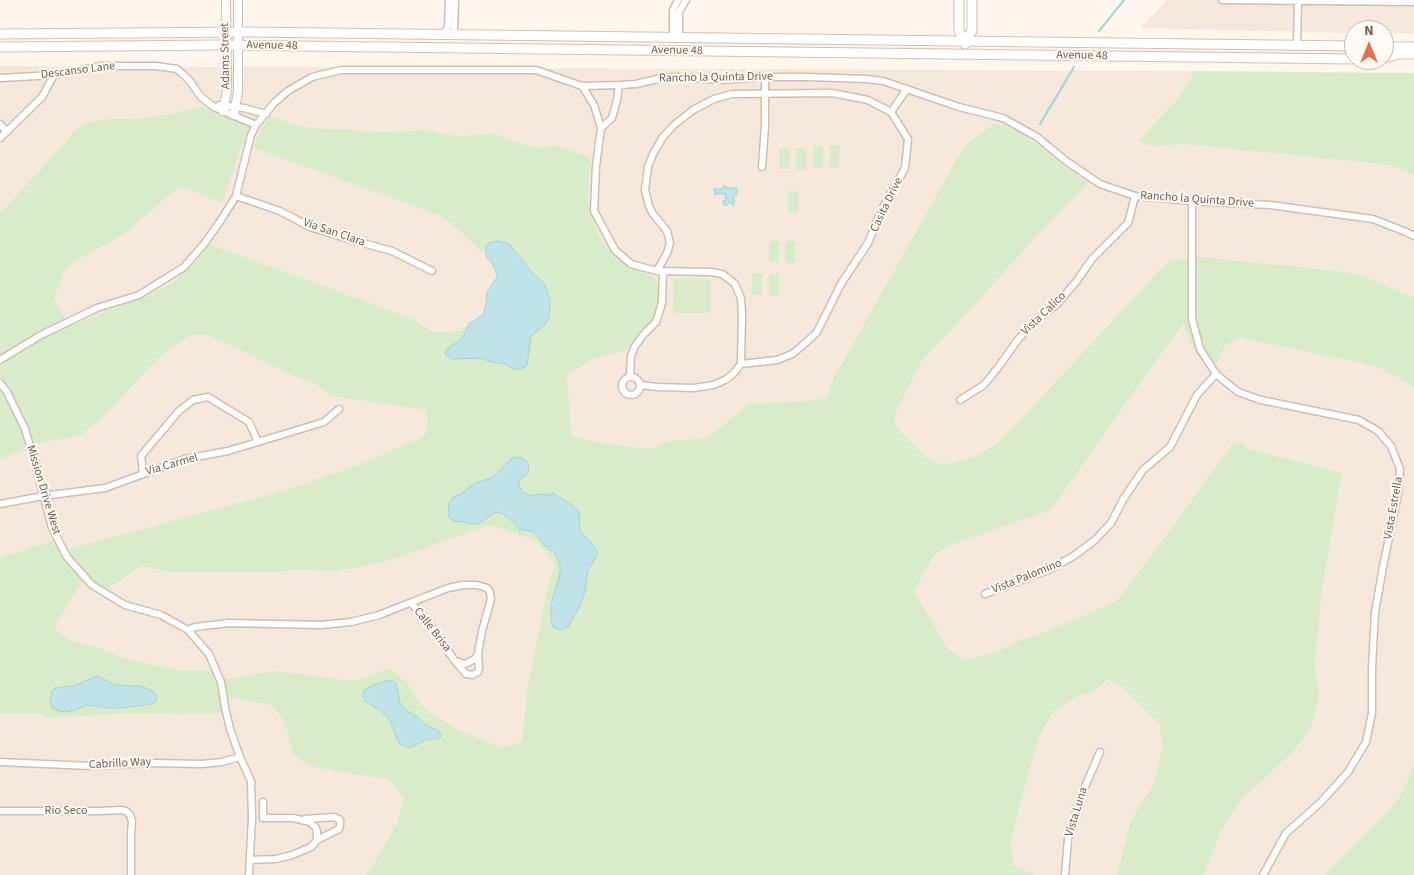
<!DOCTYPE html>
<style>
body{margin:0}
#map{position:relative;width:1414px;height:875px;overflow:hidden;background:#fdf6ec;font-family:"Source Sans 3",sans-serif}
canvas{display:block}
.north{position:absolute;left:1344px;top:20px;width:50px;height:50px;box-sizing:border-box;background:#fffaf3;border:1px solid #cabbb1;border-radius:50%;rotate:0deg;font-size:14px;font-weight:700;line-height:20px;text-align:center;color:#7a5c4d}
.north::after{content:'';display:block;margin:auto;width:18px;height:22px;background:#e76f51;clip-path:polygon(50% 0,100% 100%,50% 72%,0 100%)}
</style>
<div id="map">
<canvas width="1414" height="875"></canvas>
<div class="north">N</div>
</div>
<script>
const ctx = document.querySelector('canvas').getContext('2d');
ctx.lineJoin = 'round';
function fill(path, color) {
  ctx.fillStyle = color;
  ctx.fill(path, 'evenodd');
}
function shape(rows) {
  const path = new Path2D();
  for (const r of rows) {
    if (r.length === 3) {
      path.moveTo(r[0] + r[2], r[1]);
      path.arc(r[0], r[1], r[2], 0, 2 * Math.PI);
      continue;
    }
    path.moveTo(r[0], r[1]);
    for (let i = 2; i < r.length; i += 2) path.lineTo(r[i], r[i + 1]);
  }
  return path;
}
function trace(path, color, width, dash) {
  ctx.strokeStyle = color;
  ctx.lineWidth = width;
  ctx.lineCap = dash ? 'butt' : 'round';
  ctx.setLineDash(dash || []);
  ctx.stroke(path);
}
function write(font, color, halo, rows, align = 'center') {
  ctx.font = font + ' "Source Sans 3",sans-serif';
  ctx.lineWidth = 4;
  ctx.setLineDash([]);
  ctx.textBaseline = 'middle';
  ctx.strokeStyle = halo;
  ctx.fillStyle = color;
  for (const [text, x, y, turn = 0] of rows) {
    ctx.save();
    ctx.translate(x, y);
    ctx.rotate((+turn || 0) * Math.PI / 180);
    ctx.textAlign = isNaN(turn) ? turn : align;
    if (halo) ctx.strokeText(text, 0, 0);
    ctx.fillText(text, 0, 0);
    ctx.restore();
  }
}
fill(shape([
 [1167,0,1414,0,1414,34,1384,33,1384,30,1354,30,1354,33,1140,28],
 [0,66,1192,71,1191,78,1178,98,1155,121,1140,141,1155,147,1182,144,1352,161,1394,166,1414,175,1414,298,1364,276,1339,271,1319,269,1155,275,1003,438,990,448,973,457,942,465,927,458,902,433,894,422,897,409,924,358,951,331,1025,249,1089,183,1061,164,1040,146,1023,134,1006,126,955,162,834,377,826,398,797,402,748,403,739,412,707,438,667,441,652,449,596,442,572,436,567,374,596,358,627,350,655,278,624,263,609,250,598,235,588,204,589,158,558,146,532,147,513,141,508,138,493,133,459,136,424,130,384,132,303,127,270,116,261,129,253,148,439,215,460,231,486,256,493,265,497,274,497,277,487,292,486,304,483,315,459,331,433,332,413,319,210,244,196,261,174,281,149,295,69,326,54,298,65,270,80,258,123,235,182,186,222,202,200,107,170,114,131,119,106,119,75,130,63,145,0,213],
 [1185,324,1189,341,1216,363,1225,346,1241,338,1374,366,1408,383,1414,389,1414,765,1401,795,1389,810,1324,875,1204,875,1220,833,1241,800,1292,753,1308,733,1315,715,1319,698,1315,663,1322,591,1342,473,1232,444,1159,545,1117,601,1040,634,1019,640,995,652,966,660,948,649,914,591,935,554,953,544,1061,496,1131,396],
 [191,335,207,335,298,378,315,384,332,396,427,409,428,431,420,438,355,466,286,490,68,549,51,541,0,558,0,460,35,444,81,434,104,416,162,355,177,344],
 [489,525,534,540,539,544,555,564,546,594,527,690,522,741,502,748,461,731,430,713,421,704,408,683,389,668,355,681,277,671,227,680,211,670,180,670,130,660,94,646,69,640,53,627,82,582,107,589,142,566,168,572,279,572,294,570,441,541],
 [1107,680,1119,684,1159,724,1163,746,1154,783,1130,822,1117,875,1037,875,1012,865,1011,841,1035,749,1041,734,1053,712,1074,698,1097,689],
 [233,698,271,705,282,718,288,735,327,770,388,779,404,798,397,823,375,862,365,875,0,875,0,714,40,714,47,718,128,714]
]), '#f5e8da');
fill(shape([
 [1192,71,1414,73,1414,175,1394,166,1352,161,1182,144,1155,147,1139,141,1156,121,1178,98,1191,78],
 [200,107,243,122,248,127,222,203,181,186,123,235,80,258,65,270,54,298,69,326,149,295,174,281,196,261,210,244,413,319,433,332,459,331,480,317,485,310,487,292,497,277,497,274,493,265,486,256,460,231,439,215,253,148,261,129,270,116,303,127,384,132,424,130,459,136,493,133,508,138,513,141,532,147,558,146,590,157,588,204,598,235,609,250,624,263,655,278,658,292,656,314,627,350,596,358,567,374,572,436,596,442,652,449,667,441,707,438,739,412,748,403,797,402,826,398,834,377,955,162,967,144,995,123,1006,126,1023,134,1040,146,1061,164,1089,183,1025,249,951,331,924,358,897,409,894,422,902,433,927,458,942,465,973,457,990,448,1003,438,1155,275,1171,260,1200,257,1339,271,1364,276,1414,298,1414,389,1408,383,1374,366,1241,338,1225,346,1216,364,1197,355,1189,341,1184,324,1131,396,1061,496,1048,511,953,544,935,554,914,591,948,649,966,660,995,652,1019,640,1040,634,1117,601,1159,545,1232,444,1242,442,1246,448,1342,473,1322,591,1315,663,1319,698,1315,715,1308,733,1292,753,1241,800,1220,833,1204,875,1117,875,1130,822,1154,783,1163,746,1159,724,1119,684,1107,680,1097,689,1074,698,1053,712,1041,734,1035,749,1011,841,1013,865,1037,875,365,875,375,862,397,823,404,798,388,779,327,770,308,765,293,754,288,735,282,718,271,705,233,698,221,713,128,714,47,718,40,714,0,714,0,558,51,541,68,549,286,490,355,466,420,438,427,431,427,410,332,396,315,384,298,378,207,335,191,335,177,344,162,355,104,416,81,435,35,444,0,460,0,213,63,145,75,130,90,122,106,119,131,119,170,114],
 [489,525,534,540,539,544,555,564,546,594,527,690,522,741,502,748,461,731,430,713,421,704,408,683,389,668,355,681,277,671,227,679,211,670,180,670,130,660,94,646,69,640,54,627,82,582,107,589,142,566,168,572,279,572,294,570,337,571,388,561],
 [813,146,823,146,823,168,813,167],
 [830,146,840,146,839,168,829,168],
 [779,148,790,148,789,169,779,169],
 [796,148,806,148,806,170,796,170],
 [788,191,798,191,798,213,788,213],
 [769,241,779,241,779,262,769,262],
 [785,241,795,241,795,263,785,263],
 [752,274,762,274,762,295,752,295],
 [769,274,779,274,779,296,769,296],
 [674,279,710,279,710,313,673,313],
 [1414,765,1414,875,1324,875,1389,810,1401,795]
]), '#d8ecc9');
const water = shape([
 [723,186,726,186,727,188,737,188,737,195,734,195,734,205,732,205,732,203,728,203,728,205,723,205,723,201,726,200,725,194,715,194,714,189,723,189,723,186],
 [497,241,507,243,510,245,534,275,543,282,547,290,550,302,549,317,545,325,531,336,527,365,525,367,520,369,514,369,505,364,492,362,480,358,452,359,447,356,445,353,448,348,457,342,464,335,469,324,483,315,486,304,487,292,497,277,497,274,493,265,486,256,486,246,489,243,497,241],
 [516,457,523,458,529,464,528,473,521,478,519,482,519,486,522,492,532,496,538,494,548,495,553,493,573,506,579,512,580,532,591,542,597,552,596,557,588,570,585,591,580,606,568,627,561,630,553,627,551,619,551,605,560,573,560,564,555,553,545,546,534,532,519,529,512,521,500,512,494,513,478,524,471,524,464,522,453,521,449,517,448,514,449,503,453,497,460,495,475,483,492,478,510,460,516,457],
 [98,676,115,685,140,686,151,690,155,693,157,699,154,703,151,704,121,708,108,708,87,705,75,710,66,712,59,711,53,709,50,702,52,691,55,688,73,686,98,676],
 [390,680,396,683,400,703,407,711,418,717,427,726,439,731,441,736,439,739,428,739,409,748,399,743,389,719,380,710,366,702,363,696,363,692,365,690,376,684,390,680]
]);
fill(water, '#bfe3e8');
trace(water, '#a5d3da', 1);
trace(shape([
 [1099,31,1124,0],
 [1040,124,1074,67]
]), '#a5d3da', 2);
const minor = shape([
 [1222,0,1414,2],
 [440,35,445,32,448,27,449,0],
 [454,35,455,0],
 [673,38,673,10,678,0],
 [679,38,679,12,686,0],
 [1297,46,1298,0],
 [0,78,54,75,102,66,156,66,177,69,189,80,201,97,214,107,256,125],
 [582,86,594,105,601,128,596,166,594,211,615,250,631,264,657,271,711,272,722,274,729,279,735,284,741,298,742,315,741,364,733,374,725,380,713,385,694,388,658,387,640,385],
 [219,105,244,108,266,114],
 [891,112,907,89],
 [0,124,7,132],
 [601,128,612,118,617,100,619,85],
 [0,138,42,97,54,75],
 [762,167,765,126,765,77],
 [236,196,280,211,310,227,352,240,392,251,432,271],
 [1192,201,1192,319,1200,349,1216,374,1238,392,1261,400,1359,420,1378,431,1391,446,1400,469,1398,493,1383,567,1375,612,1372,667,1372,713,1366,742,1348,772,1320,803,1286,833,1263,875],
 [657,271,667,253,670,243,667,231,653,214,649,206,645,190,648,167,653,154,663,137,674,125,693,110,714,99,732,94,832,93,868,100,891,112,908,139,905,168,881,211,868,243,841,284,817,332,801,347,792,354,777,360,741,364],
 [0,360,41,335,97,308,139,295,184,267,204,244,219,223,236,196,251,135,256,125,274,103,288,91,312,77,341,70,536,70,582,86,619,85,636,84,662,78,676,77,722,80,765,77,807,77,867,79,883,81,959,107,1003,118,1037,137,1066,161,1100,184,1135,196,1192,201,1270,205,1373,219,1406,232,1414,236],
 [631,386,9],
 [630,377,631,356,635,346,644,334,656,322,658,316,662,303,663,272],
 [0,383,7,392,25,429,34,459,52,528,67,557,92,585,125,605,161,615,188,630,209,654,221,682,225,707,230,729,240,757,251,781,252,818,249,875],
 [960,400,984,385,1000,365,1016,342,1033,323,1057,304,1076,282,1092,259,1128,223,1135,196],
 [143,473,141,456,179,411,193,400,208,397,249,422,258,442],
 [0,504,43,496,105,488,185,459,228,451,324,422,339,409],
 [985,594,1050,569,1072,557,1094,541,1111,523,1124,498,1143,470,1170,447,1197,395,1216,374],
 [188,630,195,627,229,623,321,625,351,622,379,615,448,588,463,585,477,585,487,588,490,592,491,599,482,631,478,654,475,659,465,664,455,661,428,622,411,603],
 [456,662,466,674,473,675,478,672,479,668,478,654],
 [0,762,90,766,153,763,202,764,222,762,240,757],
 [0,811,100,811,120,810,126,811,130,815,132,821,131,834,131,875],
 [305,819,334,817,340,820,340,826,339,829,317,840],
 [250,860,276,859,292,855,311,847,317,840,317,832,316,828,310,822,293,818,263,818,263,802],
 [1065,875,1068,839,1081,796,1100,752]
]);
const tertiary = shape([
 [223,111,227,91,226,0],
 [234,115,238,91,238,0]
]);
const secondary = shape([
 [959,0,959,31,965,41,965,44],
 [0,34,248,32,1354,46],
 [965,41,972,31,972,0],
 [0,47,219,45,1354,59],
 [1384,47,1414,47],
 [1384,58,1399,54,1414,54]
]);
trace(minor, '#d1beb0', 9);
trace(tertiary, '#d1beb0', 10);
trace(secondary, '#d6c0b0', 11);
trace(minor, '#fff', 6);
trace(tertiary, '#fff', 8);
trace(secondary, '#fff', 9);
write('12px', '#7a5c4d', '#fffaf3', [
 ["Avenue 48",272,46,1],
 ["Avenue 48",677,51,1],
 ["Adams Street",226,56,-91],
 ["Avenue 48",1082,56,1],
 ["Descanso Lane",78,71,-7],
 ["Rancho la Quinta Drive",716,78,-1],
 ["Rancho la Quinta Drive",1197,200,4],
 ["Casita Drive",887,205,-64],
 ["Via San Clara",334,233,19],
 ["Vista Calico",1044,314,-44],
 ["Via Carmel",172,465,-16],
 ["Mission Drive West",43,490,73],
 ["Vista Estrella",1394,508,-80],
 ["Vista Palomino",1027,577,-22],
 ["Calle Brisa",432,630,52],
 ["Cabrillo Way",120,764,-3],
 ["Rio Seco",66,811],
 ["Vista Luna",1077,812,-73]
]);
</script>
